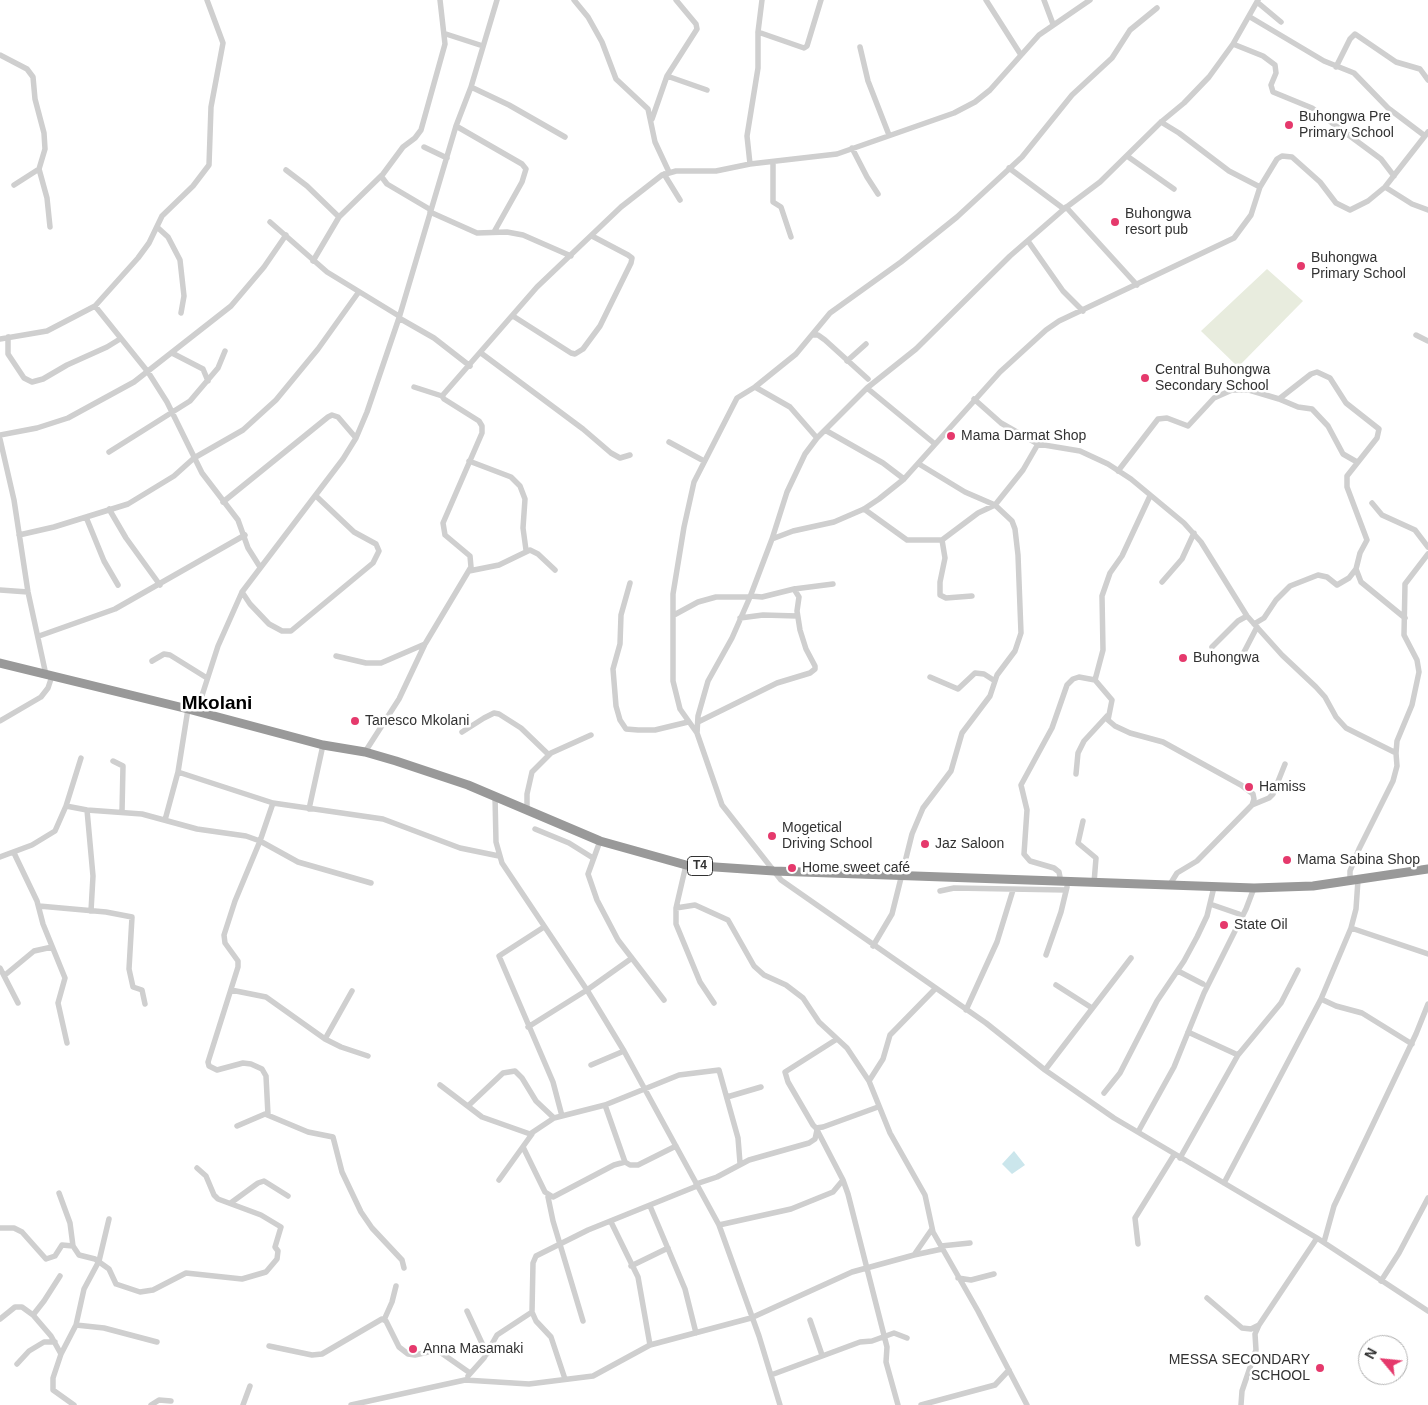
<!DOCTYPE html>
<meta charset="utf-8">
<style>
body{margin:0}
#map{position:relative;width:1428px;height:1405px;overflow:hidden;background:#fff;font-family:Arial,sans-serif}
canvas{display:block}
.north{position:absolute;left:1358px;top:1335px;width:50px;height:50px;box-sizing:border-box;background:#fff;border:1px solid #adadad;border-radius:50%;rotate:298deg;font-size:14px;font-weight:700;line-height:20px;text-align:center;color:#323232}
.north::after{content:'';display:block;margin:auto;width:18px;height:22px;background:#e5396c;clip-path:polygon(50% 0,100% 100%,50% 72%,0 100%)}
</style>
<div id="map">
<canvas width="1428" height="1405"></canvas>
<div class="north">N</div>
</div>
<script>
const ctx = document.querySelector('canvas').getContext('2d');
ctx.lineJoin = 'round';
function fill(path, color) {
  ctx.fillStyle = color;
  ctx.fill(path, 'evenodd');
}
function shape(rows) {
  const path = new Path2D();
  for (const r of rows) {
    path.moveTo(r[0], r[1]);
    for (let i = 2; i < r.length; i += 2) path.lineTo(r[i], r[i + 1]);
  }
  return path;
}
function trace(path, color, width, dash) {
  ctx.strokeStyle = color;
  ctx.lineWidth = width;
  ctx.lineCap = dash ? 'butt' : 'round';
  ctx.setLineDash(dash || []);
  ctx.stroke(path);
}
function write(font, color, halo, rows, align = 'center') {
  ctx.font = font + ' Arial,sans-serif';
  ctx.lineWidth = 5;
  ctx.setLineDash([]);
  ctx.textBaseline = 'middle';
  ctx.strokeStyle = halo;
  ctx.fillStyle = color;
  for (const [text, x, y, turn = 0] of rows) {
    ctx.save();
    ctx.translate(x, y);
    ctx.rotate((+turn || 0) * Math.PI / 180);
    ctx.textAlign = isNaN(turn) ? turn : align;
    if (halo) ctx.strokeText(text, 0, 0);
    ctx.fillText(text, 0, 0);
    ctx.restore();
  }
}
fill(shape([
 [1267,269,1303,301,1238,367,1201,331]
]), '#e8ecde');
fill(shape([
 [1014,1151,1025,1165,1012,1174,1002,1164]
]), '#cbe6ec');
trace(shape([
 [574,0,588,17,602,42,616,79,648,109,655,142,669,172],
 [986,0,1021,55],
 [1044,0,1053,24],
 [1258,0,1233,44,1209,77,1184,103,1161,122,1100,182,1064,209,1010,256,916,349,867,388,817,438,805,454,787,492,772,539,750,597,732,638,708,681,698,716,697,733,722,805,781,880,986,1023,1045,1070,1114,1118,1317,1238,1428,1311],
 [1257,2,1281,22],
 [1250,17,1324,61,1354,73,1388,108,1425,136],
 [758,32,804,48,807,46,821,0],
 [446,34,483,46],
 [1233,44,1263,56,1275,65,1276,73,1271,85,1273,92,1312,108,1381,159,1394,176],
 [860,47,868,81,889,135],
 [0,55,27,69,33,77,35,99,44,133,45,149,39,169,14,185],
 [1336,67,1350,39,1355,34,1396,62,1420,69,1428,80],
 [667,76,707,90],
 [471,87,509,105,565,137],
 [652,119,667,76,697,29,696,24,676,0],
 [1161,122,1179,133,1229,171,1260,187],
 [456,126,522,164,526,169,522,182,494,232],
 [424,147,447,158],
 [852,148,867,177,878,194],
 [1127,156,1174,189],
 [773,162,773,202,781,207,791,237],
 [750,164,747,136,758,68,758,32,762,0],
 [1009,168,1064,209],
 [39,169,47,198,50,227],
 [286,170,307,186,339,217],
 [664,174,680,200],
 [381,176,387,184,431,210],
 [1385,187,1412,204,1428,210],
 [1066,207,1137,285],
 [430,212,477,233,507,232,523,235,571,256],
 [270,222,327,272,399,316],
 [157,227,168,237,180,260,184,296,181,313],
 [1028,241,1063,291,1083,311],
 [313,261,339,217,383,174,403,147,415,138,421,130,445,44,440,0],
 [95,306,148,372,167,402,202,473,238,520,248,548,260,567],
 [513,316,571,353,575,354,583,349,600,326,631,263,632,258,628,255,592,236],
 [399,318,434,338,470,366],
 [813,335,818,335,825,340,868,379],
 [1416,335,1428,341],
 [8,337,8,354,24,378,32,382,43,379,67,365,107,347,120,339],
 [0,339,47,331,95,306,138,258,149,243,162,216,193,186,209,165,211,107,223,43,207,0],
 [172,353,203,369,208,381],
 [481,353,583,429,611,453,620,458,630,455],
 [847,361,866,344],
 [414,387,442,396],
 [755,387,790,407,817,438],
 [867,388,935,444],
 [974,399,1001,423,1038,444,1080,451,1108,464,1131,479,1184,523,1201,542,1247,616,1282,655,1316,687,1325,697,1336,717,1346,728,1396,753,1397,766,1393,781,1359,849,1350,871,1350,881],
 [1279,399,1298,407,1312,409,1328,426,1343,454,1357,462],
 [825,430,883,463,904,479],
 [0,435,37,428,68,418,134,382,231,306,264,267,286,235],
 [0,439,14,500,28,592,46,675],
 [669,442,704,461],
 [109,452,190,401,218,368,225,351],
 [469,461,511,477,520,486,525,499,523,528,526,550],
 [1118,471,1158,419,1167,418,1188,426,1214,398,1232,390,1249,390,1279,399,1311,374,1317,372,1330,378,1346,403,1379,429,1377,438,1347,476,1347,487,1367,540,1360,553,1356,569,1349,578,1337,585,1327,577,1318,575,1290,586,1276,600,1264,618,1254,624],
 [1150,496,1122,556,1110,573,1102,596,1103,650,1095,680,1112,700,1108,720,1115,726,1130,733,1163,742,1241,785,1253,794,1254,799,1252,805,1197,861,1177,873,1169,886],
 [223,502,328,417,332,415,338,417,356,438],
 [1372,503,1382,515,1415,530,1428,547],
 [109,509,126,538,160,585],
 [864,509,907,540,942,540,978,513,995,505,1023,470,1038,444],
 [86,517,104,561,118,585],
 [19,535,54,527,128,504,174,476,194,458,243,430,276,400,318,349,358,293],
 [772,539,793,531,834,522,864,509,879,499,904,479,1000,372,1046,330,1059,321,1234,238,1251,215,1260,187,1277,159,1282,156,1292,157,1320,182,1336,203,1350,210,1368,201,1385,187,1428,132],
 [942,540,945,558,940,582,940,595,946,598,972,596],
 [1356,569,1361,582,1405,618],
 [469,571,499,565,530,550,538,554,555,570],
 [1162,582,1182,559,1194,533],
 [630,583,621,615,620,644,613,669,616,706,620,720,626,729,638,730,655,730,688,722],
 [0,590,28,592],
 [242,592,250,604,269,624,282,631,291,631,373,563,379,551,376,544,354,532,316,496],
 [750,596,762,597,794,589,833,584],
 [674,615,698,602,716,597,750,597],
 [740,618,763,615,797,616],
 [39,636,115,609,245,535],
 [1212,647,1238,621,1247,616],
 [1243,654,1257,627],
 [336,656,366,663,381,663,425,644],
 [152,661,164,654,170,655,207,678],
 [930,677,958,689,975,673,984,674,995,681],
 [197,711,218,646,242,592,343,459,356,438,367,412,399,318,456,126,471,87,497,0],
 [0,721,41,697,48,688,52,676],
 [698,722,777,683,810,673,815,669,815,666,806,649,800,630,797,611,799,597,794,589],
 [462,732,484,718,494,713,499,714,521,728,549,755],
 [697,733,680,709,673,681,673,594,684,527,694,482,737,398,755,387,796,354,830,313,901,262,957,217,1022,157,1072,95,1112,58,1130,30,1157,8],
 [365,752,399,699,425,644,471,567,470,556,445,535,443,523,482,433,482,426,479,421,444,399,442,396,537,287,621,207,662,175,676,171,716,171,750,164,837,154,954,113,975,102,990,90,1039,35,1090,0],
 [1396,753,1397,741,1412,705,1419,672,1417,660,1404,635,1405,584,1428,554],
 [113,761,123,766,122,812],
 [178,772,273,803,383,819,460,848,499,856],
 [1076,774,1078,753,1084,741,1107,716],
 [495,796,496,842,502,863,587,990,624,1051,719,1225,759,1336,780,1405],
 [1252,805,1269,798,1273,794,1285,764],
 [66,806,87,810,142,814,197,829,246,836,260,841,298,862,371,883],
 [309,809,323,745],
 [87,810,93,876,91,911],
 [527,810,527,794,532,772,551,753,591,735],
 [165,820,178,772,188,709],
 [1083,821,1078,843,1096,858,1094,883],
 [535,829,569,843,593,858],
 [600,841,588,874,597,900,618,940,664,1000],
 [14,853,37,901,43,924,65,978,58,1003,67,1043],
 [0,857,32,845,55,831,66,806,81,758],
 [686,865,676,908,676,924,700,982,714,1003],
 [1061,882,1059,872,1054,868,1030,861,1024,854,1027,810,1021,785,1052,728,1067,685,1073,679,1079,677,1095,680],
 [940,891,954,888,1066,890],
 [1210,904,1239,914],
 [39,906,106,912,132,917,129,969,133,987,142,990,145,1004],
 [676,908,695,905,728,920,754,966,764,975,786,985,803,998,819,1022,847,1048,869,1081],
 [544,927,499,956,553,1082,562,1116],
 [1351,928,1428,954],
 [873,946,892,914,912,834,923,808,951,771,962,733,990,696,997,675,1015,651,1021,633,1018,555,1015,529,1012,521,995,505,965,492,919,464],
 [1046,955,1061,912,1067,887],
 [0,968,18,1003],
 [1178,971,1203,984],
 [5,975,34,951,52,947],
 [1056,985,1092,1008],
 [935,989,890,1035,883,1059,869,1081,890,1133,925,1195,933,1232,978,1311,1027,1405],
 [231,990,266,997,325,1039,341,1047,368,1056],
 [1321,999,1336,1006,1362,1013,1412,1044],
 [966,1010,997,942,1013,890],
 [528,1027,587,990,632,958],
 [1188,1032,1238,1055],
 [325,1039,352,991],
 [837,1039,785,1072,788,1082,813,1125,816,1128,823,1127,878,1107],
 [591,1065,624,1051],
 [1045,1070,1131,958],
 [440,1085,482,1117,530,1134,554,1118,605,1105,679,1075,719,1070,738,1138,740,1163],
 [1104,1093,1120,1073,1157,1001,1184,961,1197,937,1207,916,1214,887],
 [727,1097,761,1087],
 [605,1105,625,1162],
 [468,1106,503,1073,515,1071,522,1078,536,1101,554,1118],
 [268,1115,266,1076,262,1069,251,1064,243,1063,217,1070,209,1066,208,1062,238,967,238,961,225,943,224,935,235,901,260,841,273,803],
 [237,1126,265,1114,308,1132,333,1137,342,1172,361,1212,372,1228,402,1260,404,1268],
 [816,1128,843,1180,848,1194,887,1347,886,1362,898,1405],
 [1138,1132,1174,1067,1204,993,1246,909,1254,888],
 [523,1147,545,1192,553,1197,614,1165,625,1162,630,1165,638,1165,676,1146],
 [1180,1158,1238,1055,1281,1003,1298,970],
 [499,1180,532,1134],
 [1224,1183,1321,999,1351,928,1356,909,1358,880],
 [696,1184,717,1177,749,1160,809,1143,815,1139,817,1130],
 [59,1193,70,1223,73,1246],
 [548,1197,553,1221,583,1321],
 [232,1202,258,1183,264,1181,288,1196],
 [650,1206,685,1289,696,1333],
 [611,1222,638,1277,650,1345],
 [719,1225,791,1209,833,1192,843,1180],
 [0,1228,14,1228,22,1232,46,1259,55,1256,62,1245,73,1246,79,1255,95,1259,109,1269,116,1284,140,1292,153,1290,186,1273,242,1279,266,1272,277,1259,278,1251,275,1247,281,1227,261,1215,218,1199,214,1195,206,1176,197,1168],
 [1324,1242,1334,1206,1416,1034,1428,1004],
 [1138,1244,1135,1218,1174,1155],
 [941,1246,970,1243],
 [914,1255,942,1249],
 [631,1266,668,1248],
 [958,1278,971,1280,994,1274],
 [1381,1281,1399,1253,1428,1198],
 [1207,1298,1242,1328,1251,1329,1259,1325],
 [467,1311,487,1354],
 [33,1315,44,1301,60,1276],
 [0,1319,15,1307,22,1307,33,1315,51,1336,61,1354],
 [384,1320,392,1302,396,1286],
 [810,1320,822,1355],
 [76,1325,104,1328,157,1342],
 [269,1346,312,1355,322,1354,382,1319,386,1321,399,1347,408,1354,415,1355,437,1350,470,1373],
 [17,1364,29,1351,44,1342,55,1342],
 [771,1375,860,1342,872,1341,894,1333,907,1338],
 [468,1376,484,1358,497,1335,532,1312],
 [565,1379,551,1337,536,1321,532,1312,533,1263,536,1256,588,1230,697,1186],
 [74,1405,53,1390,53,1378,61,1354,76,1325,84,1289,99,1261,109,1219],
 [151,1405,159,1400,171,1401],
 [243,1405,250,1386],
 [351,1405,465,1380,529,1384,593,1376,650,1345,751,1318,852,1272,914,1255,932,1229],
 [921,1405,995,1385,1009,1370],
 [1241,1405,1242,1391,1256,1350,1255,1334,1259,1325,1317,1238]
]), '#cfcfcf', 5.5);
trace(shape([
 [0,663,188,709,323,745,365,752,396,761,468,785,600,841,686,865,774,871,1254,888,1313,886,1428,869]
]), '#999', 9);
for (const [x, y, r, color] of [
 [1289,125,5,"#e5396c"],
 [1115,222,5,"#e5396c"],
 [1301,266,5,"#e5396c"],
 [1145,378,5,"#e5396c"],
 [951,436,5,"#e5396c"],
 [1183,658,5,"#e5396c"],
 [355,721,5,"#e5396c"],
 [1249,787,5,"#e5396c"],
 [772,836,5,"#e5396c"],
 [925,844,5,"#e5396c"],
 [1287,860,5,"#e5396c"],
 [792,868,5,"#e5396c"],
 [1224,925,5,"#e5396c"],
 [413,1349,5,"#e5396c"],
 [1320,1368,5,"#e5396c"]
]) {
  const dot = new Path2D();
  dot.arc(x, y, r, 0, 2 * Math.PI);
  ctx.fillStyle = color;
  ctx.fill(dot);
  trace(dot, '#fff', 2);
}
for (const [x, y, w] of [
 [700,866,25]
]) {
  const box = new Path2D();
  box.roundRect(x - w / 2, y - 9.5, w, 19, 4);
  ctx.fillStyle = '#fff';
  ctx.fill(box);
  trace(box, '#323232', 1);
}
write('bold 12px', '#323232', null, [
 ["T4",700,866]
]);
write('14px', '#323232', '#fff', [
 ["Buhongwa Pre",1299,117],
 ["Primary School",1299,133],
 ["Buhongwa",1125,214],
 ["resort pub",1125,230],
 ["Buhongwa",1311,258],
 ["Primary School",1311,274],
 ["Central Buhongwa",1155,370],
 ["Secondary School",1155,386],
 ["Mama Darmat Shop",961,436],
 ["Buhongwa",1193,658],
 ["Tanesco Mkolani",365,721],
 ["Hamiss",1259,787],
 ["Mogetical",782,828],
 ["Driving School",782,844],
 ["Jaz Saloon",935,844],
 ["Mama Sabina Shop",1297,860],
 ["Home sweet café",802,868],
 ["State Oil",1234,925],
 ["Anna Masamaki",423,1349],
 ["MESSA SECONDARY",1310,1360,"right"],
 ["SCHOOL",1310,1376,"right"]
], 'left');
write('bold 19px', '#000', '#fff', [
 ["Mkolani",217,704]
]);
</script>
